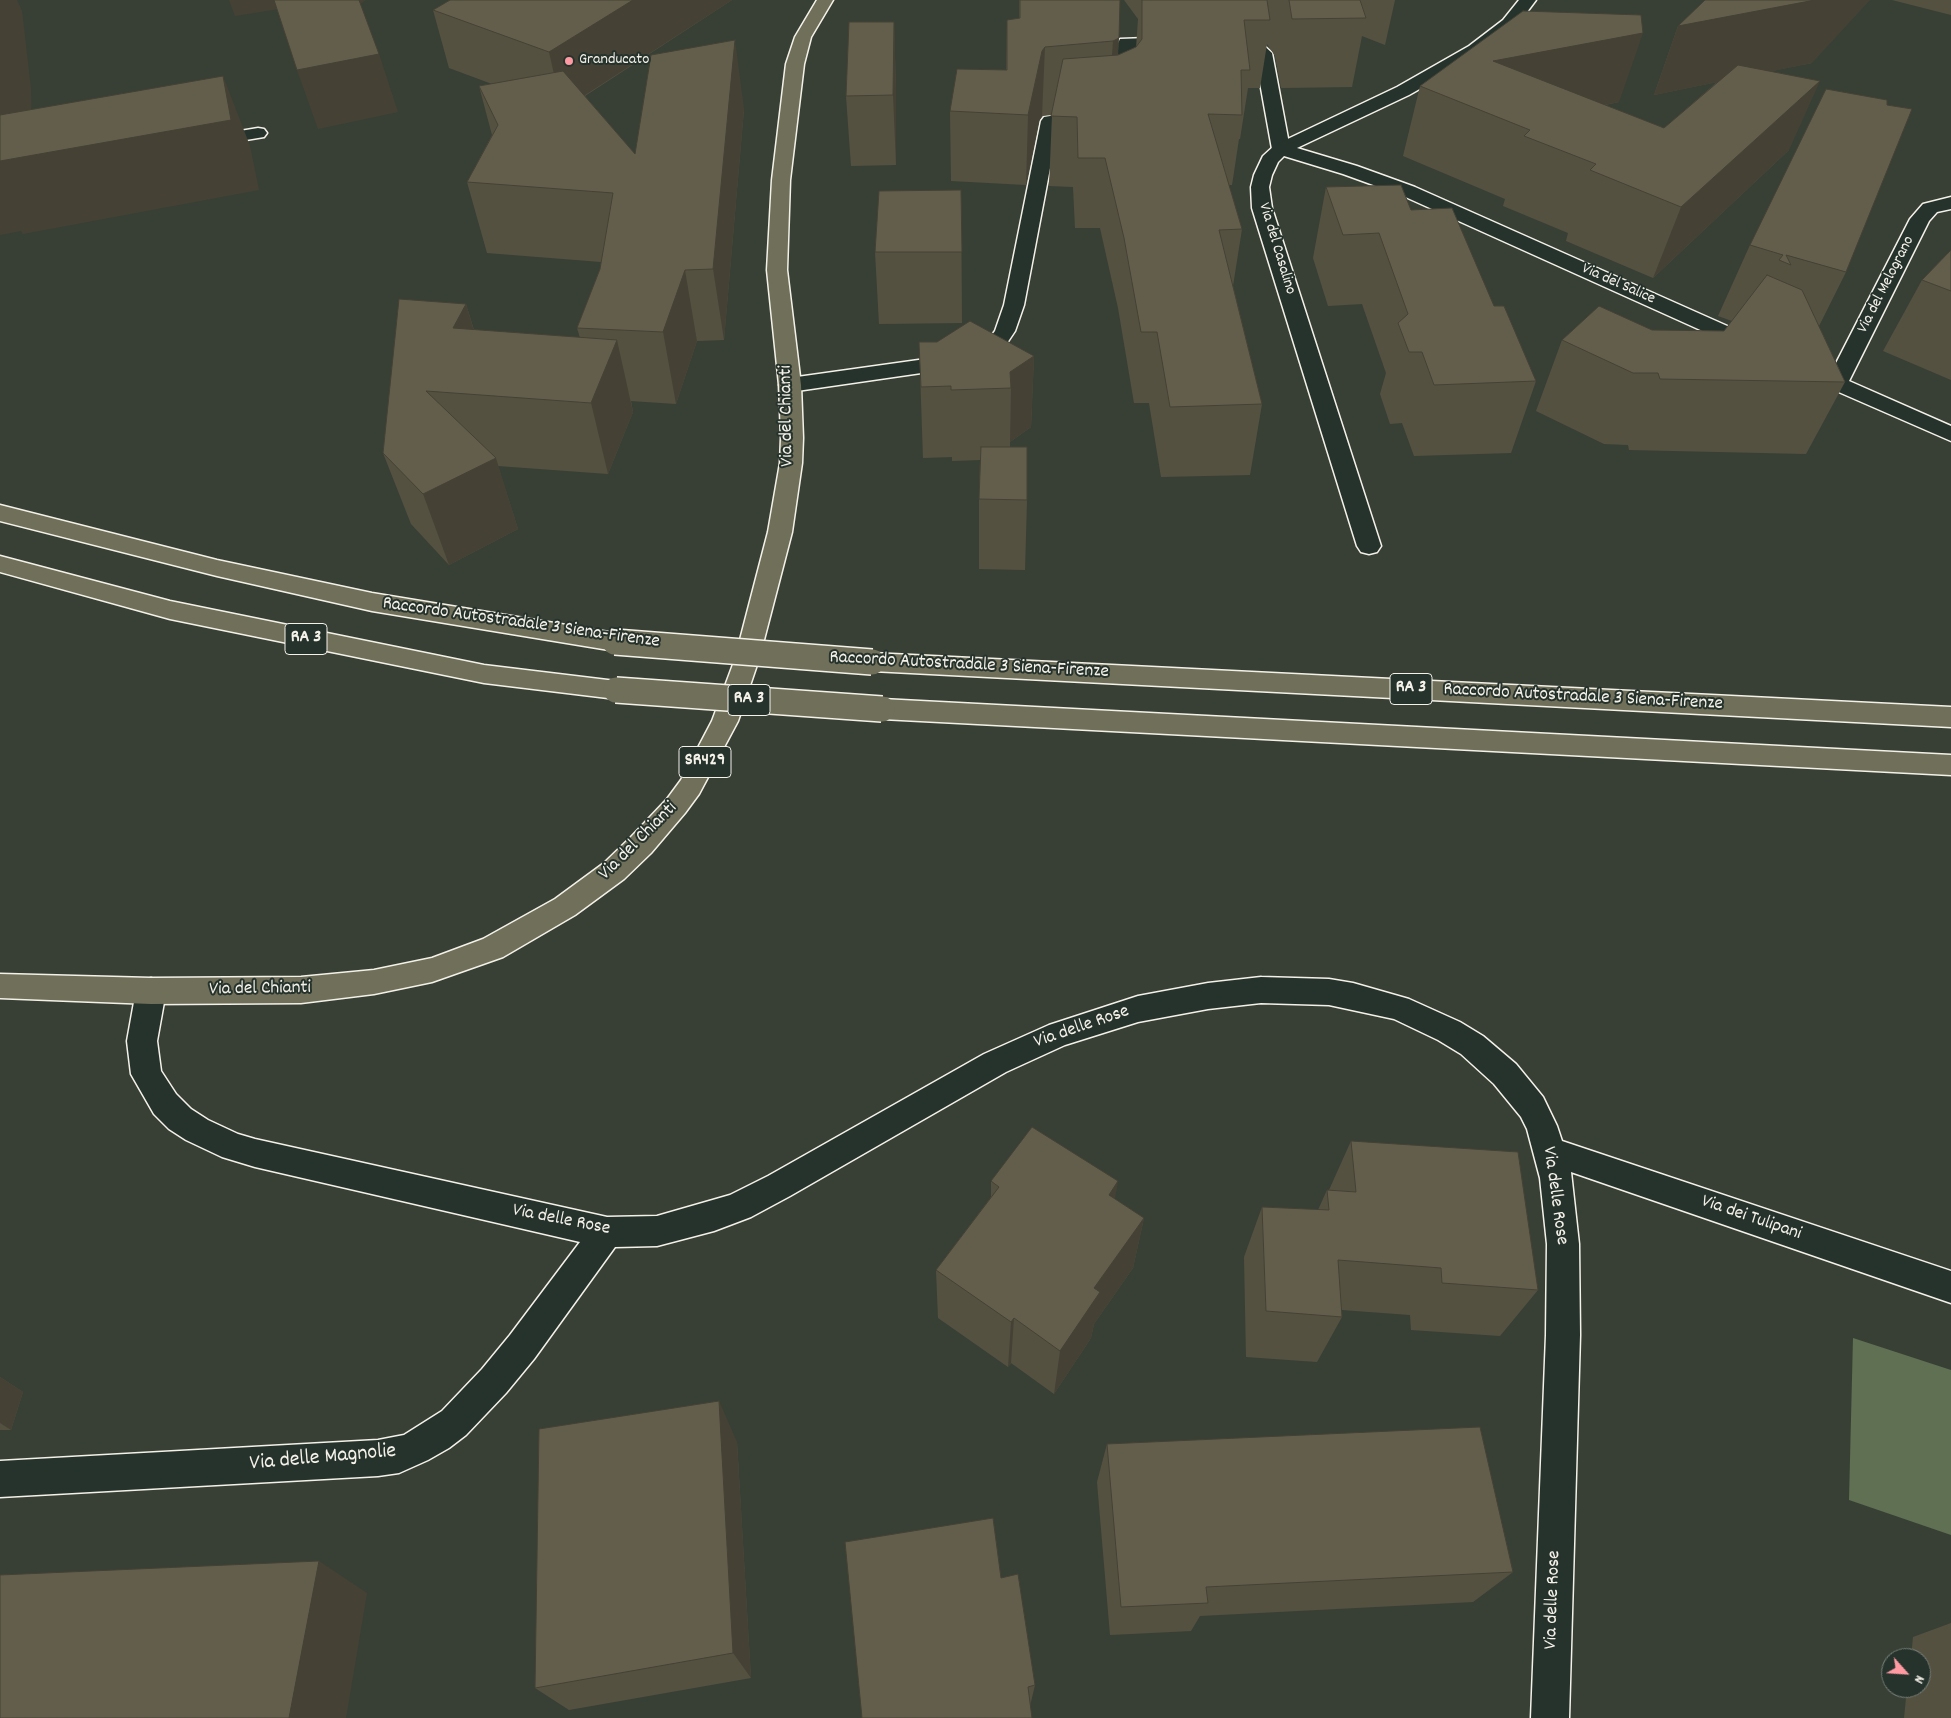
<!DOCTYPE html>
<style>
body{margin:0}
#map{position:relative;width:1951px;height:1718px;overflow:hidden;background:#384036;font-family:Dekko,sans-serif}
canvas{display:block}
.north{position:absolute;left:1881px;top:1648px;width:50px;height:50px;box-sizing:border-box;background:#26332d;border:1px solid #787f78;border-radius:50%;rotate:116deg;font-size:14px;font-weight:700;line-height:20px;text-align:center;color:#f4f1e8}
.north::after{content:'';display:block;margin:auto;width:18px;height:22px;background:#ff9aa2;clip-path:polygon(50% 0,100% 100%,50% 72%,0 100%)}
</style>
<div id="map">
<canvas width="1951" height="1718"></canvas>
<div class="north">N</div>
</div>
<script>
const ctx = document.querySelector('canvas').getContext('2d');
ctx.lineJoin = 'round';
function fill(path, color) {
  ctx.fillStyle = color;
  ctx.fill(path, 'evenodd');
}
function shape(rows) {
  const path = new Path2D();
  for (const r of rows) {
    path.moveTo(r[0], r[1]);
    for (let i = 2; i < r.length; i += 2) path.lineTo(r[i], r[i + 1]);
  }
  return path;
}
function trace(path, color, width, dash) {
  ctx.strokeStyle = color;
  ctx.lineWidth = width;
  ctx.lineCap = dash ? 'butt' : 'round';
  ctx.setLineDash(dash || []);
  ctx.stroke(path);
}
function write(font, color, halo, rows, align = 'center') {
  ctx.font = font + ' Dekko,sans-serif';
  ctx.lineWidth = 4;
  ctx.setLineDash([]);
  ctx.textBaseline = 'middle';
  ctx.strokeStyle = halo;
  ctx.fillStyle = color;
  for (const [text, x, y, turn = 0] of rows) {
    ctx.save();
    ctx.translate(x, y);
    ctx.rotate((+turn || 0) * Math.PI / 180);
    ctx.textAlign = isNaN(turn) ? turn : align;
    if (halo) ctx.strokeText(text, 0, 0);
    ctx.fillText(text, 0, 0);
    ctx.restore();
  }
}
fill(shape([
 [1853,1338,1951,1370,1951,1535,1849,1500]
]), '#607052');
const lane = shape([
 [1234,36,1259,41,1272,53,1290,149,1287,153,1281,155,1275,153,1272,149,1255,55,1247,49,1228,45,1226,41,1228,37,1234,36],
 [1174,37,1180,38,1182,42,1180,46,1134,48,1134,90,1131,94,1125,95,1119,94,1116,90,1118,43,1120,39,1174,37],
 [1089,113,1095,114,1098,118,1095,122,1058,126,1024,305,1015,331,1003,349,987,358,949,369,790,392,782,390,779,385,782,380,790,378,947,356,973,348,989,339,995,331,1004,305,1041,121,1044,117,1050,116,1089,113]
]);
const street = shape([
 [1519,0,1536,0,1515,28,1481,54,1409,95,1297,148,1357,166,1415,187,1761,341,1764,346,1761,351,1754,352,1747,351,1401,195,1343,174,1284,156,1278,162,1272,175,1269,187,1272,208,1381,546,1377,552,1369,554,1361,552,1357,546,1252,208,1251,187,1254,175,1263,156,1275,145,1397,87,1469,46,1503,20,1519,0],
 [258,128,264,129,267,133,264,137,210,146,204,145,201,141,204,137,258,128],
 [1951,197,1951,209,1937,212,1929,221,1849,381,1951,426,1951,441,1802,376,1798,371,1802,366,1809,364,1831,373,1910,219,1923,204,1951,197],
 [1261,977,1329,979,1353,983,1409,999,1460,1022,1483,1036,1516,1064,1543,1097,1557,1126,1562,1141,1951,1271,1951,1303,1571,1172,1579,1244,1580,1335,1569,1718,1531,1718,1546,1335,1547,1244,1540,1178,1527,1129,1521,1117,1494,1084,1461,1054,1438,1040,1394,1019,1329,1005,1261,1003,1208,1009,1138,1022,1065,1045,1006,1072,790,1196,751,1217,714,1231,657,1246,615,1247,534,1359,506,1393,466,1435,449,1448,428,1460,399,1473,378,1476,0,1497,0,1461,378,1440,404,1435,442,1411,482,1369,510,1335,580,1242,255,1167,222,1157,186,1140,169,1129,154,1114,131,1074,127,1041,136,991,141,982,151,978,161,982,166,991,157,1041,161,1071,176,1094,191,1109,208,1120,238,1134,255,1139,607,1217,657,1216,730,1195,768,1176,984,1054,1049,1025,1138,996,1208,983,1261,977]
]);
const primary = shape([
 [817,0,833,0,811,37,804,64,790,180,787,270,801,385,803,438,802,463,792,532,759,659,738,721,699,794,685,813,651,853,624,879,575,915,503,957,432,982,374,994,301,1003,151,1004,0,998,0,974,151,978,301,977,374,970,432,958,483,939,555,899,604,863,631,837,667,799,681,780,712,721,735,659,768,532,780,463,781,438,779,385,767,270,772,180,786,64,795,37,817,0]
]);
const highway = shape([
 [0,505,217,560,372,593,615,633,624,636,627,642,624,648,615,651,372,611,217,576,0,521,0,505],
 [0,556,170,601,484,665,616,681,625,683,629,690,625,697,616,699,484,683,170,619,0,572,0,556],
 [872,653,1951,707,1951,727,872,671,863,668,860,662,863,656,872,653],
 [882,699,1951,755,1951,775,882,719,873,716,869,709,873,702,882,699]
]);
trace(lane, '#f4f1e8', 3);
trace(street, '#f4f1e8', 3);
trace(primary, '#f4f1e8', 3);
trace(highway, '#f4f1e8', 3);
fill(lane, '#26332d');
fill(street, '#26332d');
fill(primary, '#706f59');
fill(highway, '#706f59');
const highwayBridge = shape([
 [615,642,872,662],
 [616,690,882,709]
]);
trace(highwayBridge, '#f4f1e8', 28, []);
trace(highwayBridge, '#706f59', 25);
fill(shape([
 [732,0,585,96,635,154,744,109,724,340,697,341,676,404,631,401,633,412,608,474,498,466,518,529,449,565,411,524,383,453,466,304,474,330,580,338,577,328,600,269,601,262,487,253,467,182,492,135,479,86,492,84,449,68,433,10],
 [1019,0,1120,0,1118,55,1136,48,1138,19,1124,0,1395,0,1385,45,1362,36,1352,87,1281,88,1275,56,1267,44,1260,88,1248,88,1240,139,1239,139,1232,185,1229,185,1242,229,1233,286,1262,404,1250,475,1161,477,1149,403,1134,403,1118,308,1100,228,1075,228,1073,187,1049,186,1052,115,1042,116,1039,121,1026,185,951,181,950,111,1006,70,1007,20,1019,18],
 [1892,0,1951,0,1951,15],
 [894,22,896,91,896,165,851,166,846,96],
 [1678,26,1812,63,1771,71,1789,150,1653,278,1566,241,1568,233,1503,206,1505,199,1403,156,1420,86,1619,102,1605,105,1664,128,1717,82,1654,95],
 [1326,187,1411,210,1494,306,1536,381,1511,453,1414,456,1402,423,1390,424,1380,394,1386,373,1362,304,1328,306,1313,258],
 [961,190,962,323,879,324,875,252],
 [1750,245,1846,272,1819,326,1845,382,1806,454,1629,450,1628,445,1604,444,1536,411,1562,340,1652,330,1724,331,1732,321,1718,316],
 [1951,250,1951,380,1883,351,1922,280],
 [919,342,1034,356,1031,427,1010,442,1010,447,1027,500,1025,570,979,569,979,499,980,460,952,461,952,457,923,458],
 [1351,1141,1538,1290,1500,1336,1411,1330,1410,1315,1342,1310,1342,1317,1317,1362,1246,1357,1244,1257,1262,1207,1318,1210,1327,1190,1329,1190],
 [991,1181,1115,1199,1144,1218,1133,1268,1094,1324,1091,1338,1054,1394,1011,1363,1008,1367,938,1318,936,1270,991,1197],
 [0,1377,23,1392,11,1430,0,1430],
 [737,1442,751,1678,569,1710,535,1688],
 [1107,1444,1513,1572,1473,1602,1200,1616,1191,1631,1110,1635,1097,1482],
 [1001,1578,1035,1685,1030,1706],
 [1951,1623,1951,1718,1904,1718,1907,1688,1921,1688,1921,1658,1911,1658,1913,1637]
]), '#555141');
fill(shape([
 [0,0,17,0,22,11,31,89,32,155,223,76,250,146,259,190,23,234,21,231,0,235],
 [229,0,275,0,279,9,235,16],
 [355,0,366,0,357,6],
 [633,0,732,0,562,110,549,52],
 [1815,0,1870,0,1812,63,1654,95,1678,26],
 [894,22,896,91,896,165,893,95],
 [1643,33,1619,102,1512,123,1493,61],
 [1119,38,1114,107,1108,110,1113,41],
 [735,40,744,109,724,340,713,269],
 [1045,47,1042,116,1039,121,1026,185,1028,115,1042,51],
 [379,54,398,112,318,129,297,70],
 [1820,81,1789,150,1653,278,1681,207],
 [685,270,697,341,676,404,663,332],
 [466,304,487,375,453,328],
 [617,340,633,412,608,474,591,403],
 [1034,356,1031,427,1010,442,1011,388,1010,372],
 [496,458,518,529,449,565,423,494],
 [1118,1181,1109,1233,1109,1195],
 [1144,1218,1133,1268,1094,1324,1091,1338,1054,1394,1060,1351,1094,1288],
 [1014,1318,1011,1363,1008,1367,1011,1322],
 [0,1377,23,1392,11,1430,0,1423],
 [719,1401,737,1442,751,1678,733,1653],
 [319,1561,367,1593,346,1718,289,1718]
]), '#454235');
const building = shape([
 [274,0,359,0,379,54,297,70,274,0],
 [450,0,633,0,549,52,433,10,450,0],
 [1020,0,1120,0,1119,38,1113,41,1045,47,1042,51,1028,115,950,111,957,69,1007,70,1007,20,1020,18,1020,0],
 [1142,0,1267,0,1270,20,1244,20,1250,70,1241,70,1242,115,1208,114,1242,229,1219,230,1262,404,1170,407,1157,332,1141,332,1124,238,1105,158,1078,158,1077,117,1051,116,1063,59,1118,55,1136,47,1142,39,1142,0],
 [1289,0,1360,0,1366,18,1292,19,1289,0],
 [1705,0,1815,0,1678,26,1705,0],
 [1523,11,1641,15,1643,33,1493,61,1664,128,1738,65,1820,81,1681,207,1590,170,1596,164,1524,136,1530,130,1420,86,1523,11],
 [849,22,894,22,893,95,846,96,849,22],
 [735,40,713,269,685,270,663,332,577,328,600,269,613,193,467,182,498,125,479,86,563,71,635,154,651,55,735,40],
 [223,76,231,120,0,161,0,115,223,76],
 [1826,89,1887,100,1887,105,1912,109,1846,272,1786,255,1791,265,1779,260,1783,255,1750,245,1826,89],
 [1401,185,1411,210,1452,208,1494,306,1504,306,1536,381,1434,385,1422,352,1409,352,1398,323,1408,314,1379,233,1343,235,1326,187,1401,185],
 [961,190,962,252,875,252,879,191,961,190],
 [1951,250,1951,291,1922,280,1951,250],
 [1767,275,1802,290,1845,382,1660,379,1658,373,1633,373,1562,340,1599,306,1652,330,1724,331,1767,275],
 [399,299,466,304,453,328,617,340,591,403,426,391,496,458,423,494,383,453,399,299],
 [970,321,1034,356,1010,372,1011,388,951,390,951,386,921,387,919,342,937,342,970,321],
 [981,447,1027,447,1027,500,979,499,981,447],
 [1032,1127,1118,1181,1109,1195,1144,1218,1094,1288,1100,1292,1060,1351,1014,1318,1011,1322,936,1270,999,1187,991,1181,1032,1127],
 [1351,1141,1518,1152,1538,1290,1442,1283,1441,1268,1338,1260,1342,1317,1266,1311,1262,1207,1329,1210,1327,1190,1356,1192,1351,1141],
 [719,1401,733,1653,535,1688,539,1429,719,1401],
 [1480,1427,1513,1572,1206,1587,1208,1603,1121,1607,1107,1444,1480,1427],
 [993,1518,1001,1578,1018,1574,1035,1685,1028,1687,1032,1718,862,1718,845,1542,993,1518],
 [319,1561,289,1718,0,1718,0,1575,319,1561]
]);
fill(building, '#635e4c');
trace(building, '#454235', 1);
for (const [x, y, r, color] of [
 [569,61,5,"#ff9aa2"]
]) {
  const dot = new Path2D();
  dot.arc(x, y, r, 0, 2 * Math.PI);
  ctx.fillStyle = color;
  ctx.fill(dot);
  trace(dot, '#26332d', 2);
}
write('16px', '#f4f1e8', '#26332d', [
 ["Granducato",579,61]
], 'left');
write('16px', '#f4f1e8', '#26332d', [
 ["Via del Casalino",1276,249,73],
 ["Via del Salice",1618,285,24],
 ["Via del Melograno",1887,285,-63]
]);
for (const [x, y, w] of [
 [306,639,42],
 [1411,689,42],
 [749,700,42],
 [705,762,52]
]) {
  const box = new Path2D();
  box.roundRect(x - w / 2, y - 15.5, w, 31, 4);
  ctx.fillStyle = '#26332d';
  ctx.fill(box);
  trace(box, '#f4f1e8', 1);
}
write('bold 18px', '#f4f1e8', null, [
 ["RA 3",306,639],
 ["RA 3",1411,689],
 ["RA 3",749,700],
 ["SR429",705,762]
]);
write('19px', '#f4f1e8', '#26332d', [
 ["Via del Chianti",788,416,-91],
 ["Raccordo Autostradale 3 Siena-Firenze",521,624,8],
 ["Raccordo Autostradale 3 Siena-Firenze",969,666,3],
 ["Raccordo Autostradale 3 Siena-Firenze",1583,698,3],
 ["Via del Chianti",639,842,-45],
 ["Via del Chianti",260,990,-1],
 ["Via delle Rose",1082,1028,-19],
 ["Via delle Rose",1554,1196,82],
 ["Via dei Tulipani",1751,1219,19],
 ["Via delle Rose",561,1221,11],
 ["Via delle Rose",1554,1600,-88]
]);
write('22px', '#f4f1e8', '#26332d', [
 ["Via delle Magnolie",323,1459,-5]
]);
</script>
